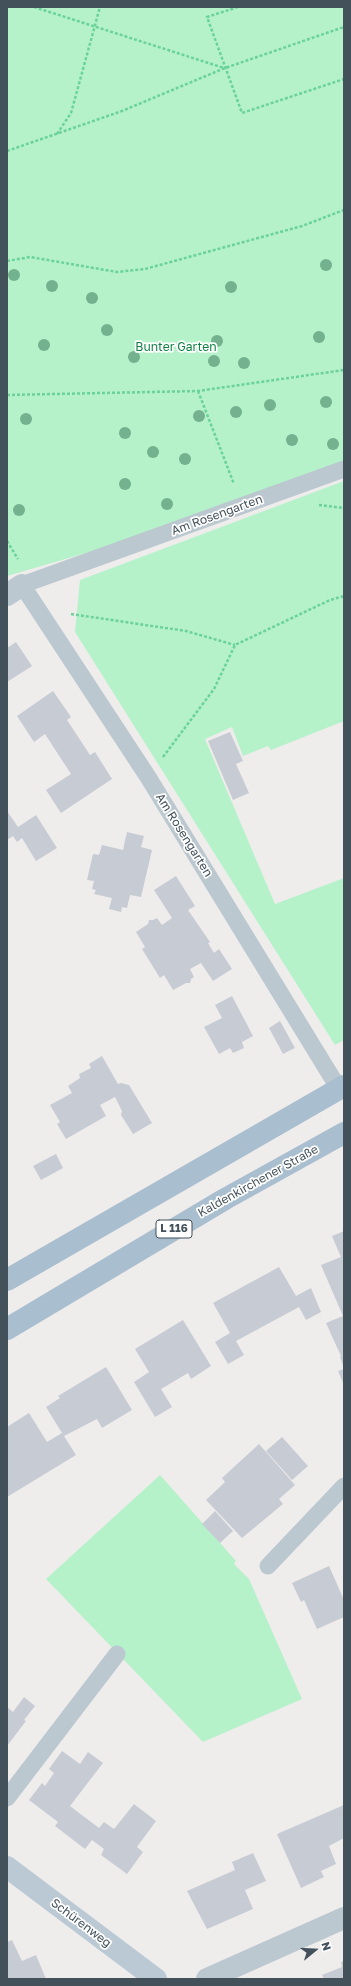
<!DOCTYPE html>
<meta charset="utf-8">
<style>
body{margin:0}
#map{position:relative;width:351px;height:1986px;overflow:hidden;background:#efecec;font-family:"Golos Text",sans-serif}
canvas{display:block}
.frame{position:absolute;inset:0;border:8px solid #43515b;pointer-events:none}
.north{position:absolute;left:295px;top:1930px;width:40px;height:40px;-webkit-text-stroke:3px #fff;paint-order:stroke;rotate:72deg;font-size:11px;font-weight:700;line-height:16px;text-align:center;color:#43515b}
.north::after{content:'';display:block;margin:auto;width:14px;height:18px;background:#43515b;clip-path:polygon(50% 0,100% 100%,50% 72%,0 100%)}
</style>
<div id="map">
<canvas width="351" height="1986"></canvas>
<div class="frame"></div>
<div class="north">N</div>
</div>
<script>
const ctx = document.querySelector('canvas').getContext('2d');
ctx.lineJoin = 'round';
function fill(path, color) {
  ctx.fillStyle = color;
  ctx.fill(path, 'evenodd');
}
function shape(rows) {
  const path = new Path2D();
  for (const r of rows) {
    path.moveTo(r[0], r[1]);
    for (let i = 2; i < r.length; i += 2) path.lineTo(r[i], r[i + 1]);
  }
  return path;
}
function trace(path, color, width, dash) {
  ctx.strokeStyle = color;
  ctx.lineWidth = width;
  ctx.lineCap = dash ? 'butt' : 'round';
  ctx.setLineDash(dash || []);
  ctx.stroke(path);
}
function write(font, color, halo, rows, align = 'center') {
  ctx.font = font + ' "Golos Text",sans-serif';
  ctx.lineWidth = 3.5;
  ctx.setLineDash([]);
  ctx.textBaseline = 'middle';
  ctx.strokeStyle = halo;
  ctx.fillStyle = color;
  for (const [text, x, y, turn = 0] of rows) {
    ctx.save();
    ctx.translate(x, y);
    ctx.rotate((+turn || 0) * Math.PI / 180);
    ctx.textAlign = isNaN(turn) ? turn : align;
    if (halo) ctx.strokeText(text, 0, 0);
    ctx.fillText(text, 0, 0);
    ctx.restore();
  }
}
fill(shape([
 [7,7,344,7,344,465,148,535,7,576],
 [344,481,344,721,271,750,268,746,243,756,232,727,205,739,275,904,344,878,344,1040,335,1045,75,632,80,580],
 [160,1475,236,1561,234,1564,249,1579,302,1699,203,1742,46,1579]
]), '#b5f2ca');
fill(shape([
 [16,642,32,666,7,682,7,648],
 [53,691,71,717,67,720,90,755,95,752,112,779,61,813,46,790,71,774,45,734,34,742,17,716],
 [230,732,243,761,236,764,249,793,233,800,208,741],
 [7,811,18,827,36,815,57,848,36,861,22,838,17,842,13,836,7,840],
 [127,832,144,836,141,847,152,850,141,897,130,895,127,908,122,907,121,912,109,909,112,898,94,894,96,890,92,889,94,881,87,880,93,854,99,855,102,845,123,850],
 [176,876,195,906,188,910,210,942,208,943,214,953,219,949,232,969,213,981,201,963,190,969,194,977,191,979,190,983,186,983,173,990,164,975,160,978,142,949,145,947,136,932,148,924,149,920,153,920,157,918,162,925,172,918,154,890],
 [232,996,253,1036,242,1042,244,1048,233,1053,230,1048,219,1054,204,1027,222,1018,215,1005],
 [280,1021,295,1048,283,1054,269,1028],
 [102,1056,118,1084,121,1083,129,1085,152,1123,133,1134,121,1115,122,1111,115,1097,100,1105,106,1116,66,1139,57,1124,60,1122,50,1105,72,1093,68,1086,80,1078,79,1074,91,1068,89,1064],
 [56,1154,63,1168,41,1180,33,1166],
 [344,1231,344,1368,340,1357,341,1356,326,1323,343,1316,321,1265,341,1257,332,1236],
 [279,1267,296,1296,311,1288,321,1312,306,1320,299,1307,236,1341,244,1355,228,1364,215,1342,230,1333,213,1303],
 [183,1320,211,1366,191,1379,188,1373,161,1389,172,1407,155,1417,134,1382,149,1372,135,1349],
 [106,1367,132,1410,102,1428,97,1419,64,1436,76,1455,7,1497,7,1427,29,1413,47,1442,62,1433,46,1407,60,1398,58,1396],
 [344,1369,344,1385,338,1371],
 [282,1437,308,1466,292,1480,266,1451],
 [259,1444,295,1485,279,1499,283,1504,242,1538,206,1500,225,1482,222,1478],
 [215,1511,233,1531,220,1543,202,1524],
 [329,1566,344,1600,344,1617,317,1629,304,1600,301,1602,292,1583],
 [24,1697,35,1706,24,1720,26,1721,7,1746,7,1707,13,1712],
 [62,1751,80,1764,88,1752,103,1763,70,1806,99,1828,104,1822,114,1829,134,1804,156,1821,137,1847,143,1852,127,1874,101,1855,104,1849,92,1840,85,1849,55,1826,58,1822,29,1800,42,1783,45,1786,54,1773,49,1769],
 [344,1805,344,1838,329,1846,336,1864,321,1871,324,1877,301,1888,277,1834],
 [253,1853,266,1881,245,1890,253,1909,207,1929,187,1891,235,1870,232,1862],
 [12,1940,22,1961,36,1955,46,1979,7,1979,7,1942],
 [344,1961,344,1979,324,1979,322,1975,342,1967,341,1962]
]), '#c7cbd3');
trace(shape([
 [34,7,224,68],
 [238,7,207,17,242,113,344,79],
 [57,134,71,113,100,7],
 [7,151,122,111,225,68,344,27],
 [7,261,30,257,117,272,145,269,302,226,344,210],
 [198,391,234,484],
 [7,395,198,391,344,370],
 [319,505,344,508],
 [7,541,18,559],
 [71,614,186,631,235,645],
 [163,757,214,689,235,645,330,600,344,596]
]), '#6bd29a', 2.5, [3, 2]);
trace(shape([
 [339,1089,148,777,22,585,344,469],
 [268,1566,344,1486],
 [7,1798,117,1654]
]), '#bbc8d0', 17);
trace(shape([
 [7,595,22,585],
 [207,1979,344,1918]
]), '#bbc8d0', 22);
trace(shape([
 [7,1867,156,1979]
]), '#bbc9d5', 22);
trace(shape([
 [7,1280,344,1086],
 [7,1329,225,1199,344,1133]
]), '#a9bece', 22);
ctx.fillStyle = '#74b18f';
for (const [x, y] of [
 [326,265],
 [14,275],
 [52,286],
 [231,287],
 [92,298],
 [107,330],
 [319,337],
 [217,341],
 [44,345],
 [134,357],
 [214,361],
 [244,363],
 [326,402],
 [270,405],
 [236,412],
 [199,416],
 [26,419],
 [125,433],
 [292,440],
 [333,444],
 [153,452],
 [185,459],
 [125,484],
 [167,504],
 [19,510]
]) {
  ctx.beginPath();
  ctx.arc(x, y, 6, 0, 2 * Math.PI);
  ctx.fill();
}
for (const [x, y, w] of [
 [174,1229,36]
]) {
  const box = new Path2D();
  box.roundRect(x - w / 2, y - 9, w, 18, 3);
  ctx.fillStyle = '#fff';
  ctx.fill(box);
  trace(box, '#43515b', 1);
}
write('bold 11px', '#43515b', null, [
 ["L 116",174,1229]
]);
write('12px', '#0f8143', '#fff', [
 ["Bunter Garten",176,347]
]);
write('12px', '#43515b', '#fff', [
 ["Am Rosengarten",217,515,-20],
 ["Am Rosengarten",184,835,58],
 ["Kaldenkirchener Straße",258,1181,-29],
 ["Schürenweg",81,1923,37]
]);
</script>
